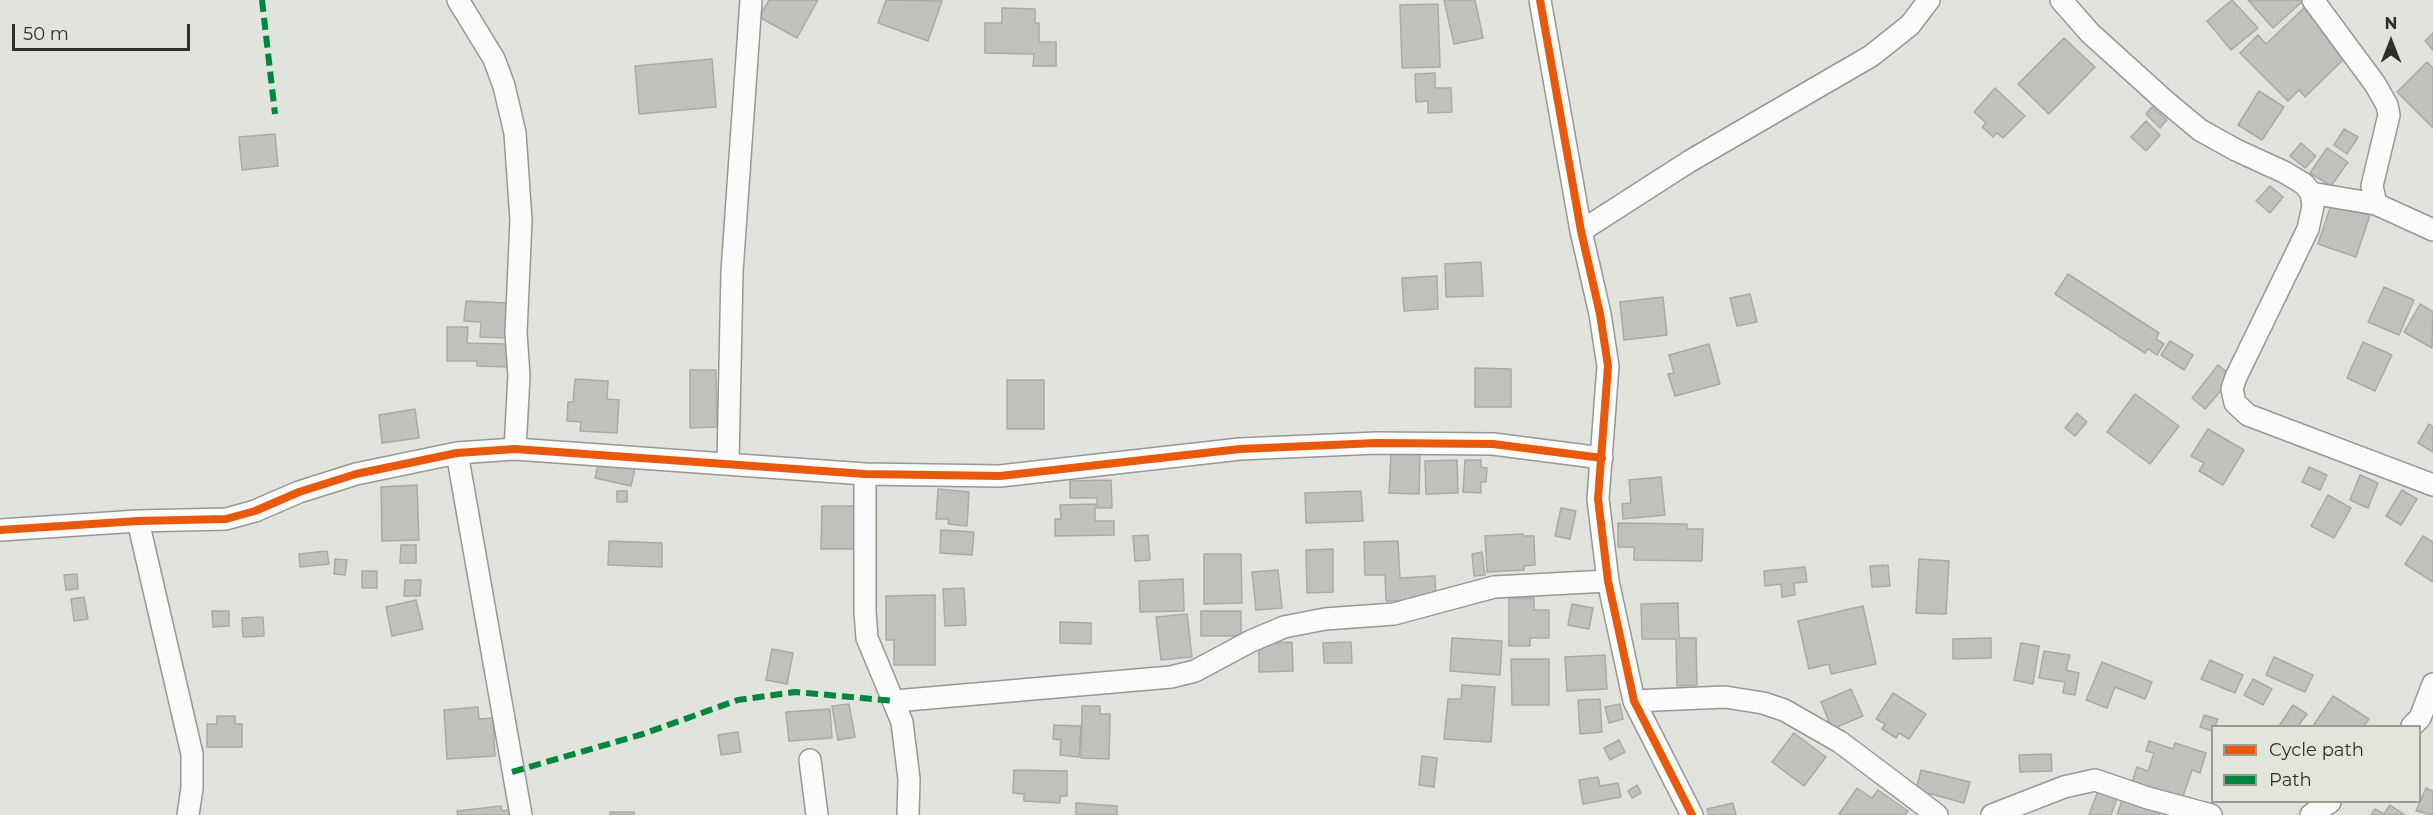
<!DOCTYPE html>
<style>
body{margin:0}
#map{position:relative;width:2433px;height:815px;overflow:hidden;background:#e1e3dd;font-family:Montserrat,sans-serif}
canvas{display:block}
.legend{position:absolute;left:2211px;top:725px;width:210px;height:78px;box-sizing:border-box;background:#e2e6da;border:2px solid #9a9d94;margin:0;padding:8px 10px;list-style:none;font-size:18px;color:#2f302c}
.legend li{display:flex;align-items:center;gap:12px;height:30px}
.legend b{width:30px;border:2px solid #9a9d94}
.north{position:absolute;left:2361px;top:12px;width:60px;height:60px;-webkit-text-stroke:4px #e2e6da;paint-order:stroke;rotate:0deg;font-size:16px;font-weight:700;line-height:24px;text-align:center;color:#2f302c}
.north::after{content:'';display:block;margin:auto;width:21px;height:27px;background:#2f302c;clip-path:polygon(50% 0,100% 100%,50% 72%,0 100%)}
.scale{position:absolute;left:12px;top:24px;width:178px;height:27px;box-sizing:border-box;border:3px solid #2f302c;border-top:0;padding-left:8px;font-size:18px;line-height:21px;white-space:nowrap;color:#2f302c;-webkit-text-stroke:4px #e2e6da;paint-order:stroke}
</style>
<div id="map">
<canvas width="2433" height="815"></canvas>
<ul class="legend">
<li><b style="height:8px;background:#e8590c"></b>Cycle path</li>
<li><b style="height:8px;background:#00873e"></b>Path</li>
</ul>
<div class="north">N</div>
<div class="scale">50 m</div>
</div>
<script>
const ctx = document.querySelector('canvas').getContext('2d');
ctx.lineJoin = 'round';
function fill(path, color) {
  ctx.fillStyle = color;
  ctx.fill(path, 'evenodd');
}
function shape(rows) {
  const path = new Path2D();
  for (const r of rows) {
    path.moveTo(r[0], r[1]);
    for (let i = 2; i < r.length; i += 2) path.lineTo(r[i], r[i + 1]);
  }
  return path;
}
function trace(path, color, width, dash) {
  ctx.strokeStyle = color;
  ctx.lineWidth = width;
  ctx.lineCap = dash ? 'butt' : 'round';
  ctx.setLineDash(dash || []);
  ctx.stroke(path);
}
const building = shape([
 [769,0,818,0,797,38,759,17,769,0],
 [886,0,942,1,928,41,878,23,886,0],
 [1444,0,1475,0,1483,38,1454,44,1444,0],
 [2232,0,2258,28,2231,50,2207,21,2232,0],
 [2248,0,2304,0,2273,28,2248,0],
 [1438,4,1440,67,1402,68,1400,5,1438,4],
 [1002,8,1035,9,1035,23,1039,23,1039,42,1056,42,1056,66,1033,66,1034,54,985,53,985,23,1002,23,1002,8],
 [2304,8,2349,54,2305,97,2299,90,2288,101,2240,53,2258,35,2266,44,2304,8],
 [2433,33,2433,50,2425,41,2433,33],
 [2064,38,2095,67,2049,114,2018,84,2064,38],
 [712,59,716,107,639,114,635,66,712,59],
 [2427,62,2433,68,2433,128,2397,92,2427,62],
 [1435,73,1435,88,1451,88,1452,112,1428,113,1428,101,1416,102,1415,74,1435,73],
 [1995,88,2025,116,2003,138,1997,133,1993,137,1982,127,1986,123,1974,112,1995,88],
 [2259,91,2284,107,2262,140,2238,125,2259,91],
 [2152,107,2167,120,2160,128,2146,114,2152,107],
 [2146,121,2160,135,2146,151,2131,137,2146,121],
 [2344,129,2358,137,2347,154,2334,145,2344,129],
 [275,134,278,166,242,170,239,137,275,134],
 [2301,143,2316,156,2305,168,2290,156,2301,143],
 [2327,148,2348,162,2331,186,2310,173,2327,148],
 [2270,186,2283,197,2270,213,2256,201,2270,186],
 [2332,202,2370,215,2356,257,2318,244,2332,202],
 [1481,262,1483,296,1446,297,1445,264,1481,262],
 [2068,274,2159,333,2156,339,2164,344,2157,355,2148,349,2145,353,2055,294,2068,274],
 [1437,276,1438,309,1404,311,1402,278,1437,276],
 [2384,287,2414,300,2399,335,2368,322,2384,287],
 [1750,294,1757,322,1737,326,1730,298,1750,294],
 [1663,297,1667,335,1624,340,1620,302,1663,297],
 [466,301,506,303,506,317,510,317,509,338,480,337,481,322,464,321,466,301],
 [2420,304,2433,312,2432,348,2404,332,2420,304],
 [447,327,468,327,467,343,510,344,508,367,477,366,477,361,447,361,447,327],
 [2170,341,2193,355,2184,370,2161,355,2170,341],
 [2363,342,2392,355,2375,391,2347,378,2363,342],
 [1709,344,1720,384,1675,396,1668,374,1674,373,1669,355,1709,344],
 [2218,365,2233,377,2205,409,2192,398,2218,365],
 [1475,368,1511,369,1511,407,1475,407,1475,368],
 [690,370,716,370,717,427,690,428,690,370],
 [575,379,608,381,607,399,619,400,617,433,580,431,581,422,567,421,568,402,573,402,575,379],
 [1007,380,1044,380,1044,429,1007,429,1007,380],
 [2135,394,2179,426,2150,464,2107,432,2135,394],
 [415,409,419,438,382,443,379,415,415,409],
 [2077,413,2087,422,2075,436,2065,428,2077,413],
 [2429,424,2433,427,2433,452,2418,443,2429,424],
 [2208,429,2244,450,2223,485,2199,471,2204,463,2191,456,2208,429],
 [1391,454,1420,454,1419,494,1389,493,1391,454],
 [1457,460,1458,493,1426,494,1425,461,1457,460],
 [1465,460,1481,460,1481,467,1487,468,1486,482,1481,482,1481,493,1463,492,1465,460],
 [599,461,635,468,631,486,595,478,599,461],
 [2309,467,2327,475,2320,490,2302,482,2309,467],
 [2360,475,2378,483,2368,508,2350,500,2360,475],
 [1661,477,1665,515,1623,519,1622,504,1631,503,1629,480,1661,477],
 [1111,480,1112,508,1097,508,1097,498,1070,498,1070,481,1111,480],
 [417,485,419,540,382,541,381,487,417,485],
 [938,489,969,492,967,526,948,524,949,519,936,519,938,489],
 [2402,490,2417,499,2401,525,2386,516,2402,490],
 [617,491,627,491,627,502,617,502,617,491],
 [1361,491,1363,521,1306,523,1305,493,1361,491],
 [2328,495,2351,508,2334,538,2311,526,2328,495],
 [1095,504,1095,521,1114,521,1114,535,1055,536,1055,519,1061,519,1060,505,1095,504],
 [822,506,856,506,856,549,821,549,822,506],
 [1561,508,1576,511,1570,539,1555,536,1561,508],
 [1618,523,1687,524,1687,529,1703,529,1702,561,1634,560,1634,547,1618,547,1618,523],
 [941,530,974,532,972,555,940,553,941,530],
 [1523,534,1523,536,1534,536,1535,565,1524,566,1524,570,1487,572,1485,536,1523,534],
 [1148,535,1150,560,1135,561,1133,536,1148,535],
 [2423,536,2433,542,2433,582,2405,564,2423,536],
 [609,541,662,543,662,567,608,565,609,541],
 [1398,541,1400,578,1435,576,1436,599,1386,601,1385,575,1365,575,1364,542,1398,541],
 [401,545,416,545,416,563,400,563,401,545],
 [1333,549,1333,592,1307,593,1306,550,1333,549],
 [327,551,329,564,300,567,299,554,327,551],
 [1482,552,1485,575,1474,576,1472,554,1482,552],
 [1204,554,1241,554,1242,603,1204,604,1204,554],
 [335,559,347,560,345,575,334,574,335,559],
 [1919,559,1949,561,1946,614,1916,613,1919,559],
 [1888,565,1890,586,1872,587,1870,566,1888,565],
 [1805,567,1807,582,1794,583,1795,595,1782,597,1781,584,1765,586,1764,571,1805,567],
 [1278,570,1282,608,1256,610,1252,572,1278,570],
 [362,571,377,571,377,588,362,588,362,571],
 [77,574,78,589,66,590,64,575,77,574],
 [1183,579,1184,611,1140,612,1139,581,1183,579],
 [405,580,421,580,420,596,404,596,405,580],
 [964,588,966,625,945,626,943,589,964,588],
 [935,595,935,665,894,665,894,640,886,640,886,596,935,595],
 [84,597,88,619,74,621,71,599,84,597],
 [1509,598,1534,598,1534,610,1549,610,1549,638,1530,638,1530,646,1509,646,1509,598],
 [416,600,423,629,392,636,386,607,416,600],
 [1678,603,1679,638,1696,638,1697,685,1677,686,1676,639,1642,639,1641,604,1678,603],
 [1572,604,1593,608,1589,629,1568,625,1572,604],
 [1863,606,1876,664,1831,674,1829,664,1809,669,1798,621,1863,606],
 [212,611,229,611,229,626,213,627,212,611],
 [1201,611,1241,611,1241,636,1201,636,1201,611],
 [1187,614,1192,657,1161,660,1156,617,1187,614],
 [263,617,264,636,243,637,242,618,263,617],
 [1060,622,1091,623,1091,644,1060,643,1060,622],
 [1452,638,1502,641,1500,675,1450,671,1452,638],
 [1991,638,1991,658,1953,659,1953,639,1991,638],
 [1292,642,1293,671,1259,672,1259,643,1292,642],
 [1351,642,1352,663,1324,663,1323,643,1351,642],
 [2021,643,2039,646,2033,684,2014,680,2021,643],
 [772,649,793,653,787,684,766,680,772,649],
 [2044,651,2070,655,2066,670,2079,673,2075,695,2063,693,2065,682,2039,678,2044,651],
 [1605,655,1607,689,1567,691,1565,657,1605,655],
 [2274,657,2313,675,2305,692,2266,675,2274,657],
 [1511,659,1549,659,1549,705,1512,705,1511,659],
 [2210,660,2243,675,2235,693,2201,679,2210,660],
 [2102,662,2152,682,2145,699,2115,687,2107,708,2086,700,2102,662],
 [2253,679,2272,689,2263,705,2244,695,2253,679],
 [1462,685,1495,687,1491,742,1444,739,1448,699,1461,699,1462,685],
 [1851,689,1863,716,1832,729,1821,702,1851,689],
 [1893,693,1926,714,1909,739,1899,733,1896,738,1882,729,1885,724,1876,719,1893,693],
 [2333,696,2369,719,2364,726,2313,726,2333,696],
 [1600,699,1602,732,1580,734,1578,700,1600,699],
 [849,704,855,737,838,740,832,706,849,704],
 [1620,704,1623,719,1609,723,1605,707,1620,704],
 [2293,705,2307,714,2298,726,2279,726,2293,705],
 [1082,706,1100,706,1100,714,1110,714,1109,759,1081,758,1082,706],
 [478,707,479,719,493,718,495,756,447,759,444,710,478,707],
 [830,709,832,738,789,741,786,712,830,709],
 [2204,715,2218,719,2215,726,2212,726,2212,731,2200,727,2204,715],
 [217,716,235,716,235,724,242,724,242,747,207,747,207,724,217,724,217,716],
 [1054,725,1081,726,1079,757,1060,755,1061,740,1053,739,1054,725],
 [738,732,741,752,721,755,718,735,738,732],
 [1794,733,1826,757,1804,786,1772,762,1794,733],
 [1619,740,1625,752,1610,760,1604,748,1619,740],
 [2149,741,2173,749,2175,743,2206,753,2200,773,2192,770,2181,802,2131,786,2137,767,2148,771,2154,753,2146,751,2149,741],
 [2051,754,2052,771,2020,772,2019,755,2051,754],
 [1422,756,1437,758,1434,787,1419,785,1422,756],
 [1014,770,1067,771,1067,796,1060,796,1060,803,1024,801,1024,794,1013,793,1014,770],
 [1921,770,1970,782,1964,803,1916,790,1921,770],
 [1598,777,1600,786,1618,783,1621,797,1583,804,1579,780,1598,777],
 [1637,785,1641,793,1632,798,1628,791,1637,785],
 [1857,788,1872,798,1878,790,1908,811,1905,815,1841,815,1839,814,1857,788],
 [2099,788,2118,796,2111,815,2089,815,2099,788],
 [2426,788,2433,791,2433,815,2416,811,2426,788],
 [2123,797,2161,811,2159,815,2117,815,2123,797],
 [1076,803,1117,806,1117,815,1076,815,1076,803],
 [1733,803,1736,815,1709,815,1707,809,1733,803],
 [2390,805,2405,815,2371,815,2375,809,2384,814,2390,805],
 [501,806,502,811,510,810,511,815,458,815,457,811,501,806],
 [610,812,634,812,634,815,610,815,610,812]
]);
fill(building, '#c0c1bc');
trace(building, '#a9aaa5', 1.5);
const minor = shape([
 [458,0,494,59,504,86,515,133,521,220,516,333,519,376,515,449],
 [1540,0,1581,231,1600,314,1608,366,1598,499,1608,581,1634,701,1692,815],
 [2061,0,2090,33,2164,100,2200,130,2236,150,2284,172,2304,184,2311,193,2313,206,2308,229,2236,377,2232,389,2235,403,2248,415,2433,485],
 [2313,0,2375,84,2387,105,2389,115,2372,186,2376,204],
 [2311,193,2376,204,2433,230],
 [1581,231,1690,161,1871,56,1910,25,1929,0],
 [457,453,521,815],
 [728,463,732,272,751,0],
 [865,474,865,612,867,638,902,722,909,779,908,815],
 [138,521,192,754,192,788,188,815],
 [0,530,138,521,226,519,255,511,299,492,356,474,457,453,515,449,865,474,1000,476,1240,449,1377,443,1493,444,1602,458],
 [895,701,1171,677,1195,671,1251,641,1284,627,1325,619,1394,614,1494,587,1608,581],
 [1634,701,1725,697,1763,703,1784,710,1840,742,1937,815],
 [2412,726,2420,718,2433,684],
 [810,760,817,815],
 [1992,815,2064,787,2095,780,2148,798,2211,815],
 [2311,815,2330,802]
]);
trace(minor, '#969893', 24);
trace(minor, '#fafbfa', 21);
trace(shape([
 [262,0,275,114],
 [512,772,643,734,738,700,795,692,895,701]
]), '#00873e', 6, [12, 6]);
trace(shape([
 [1540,0,1581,231,1600,314,1608,366,1598,499,1608,581,1634,701,1692,815],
 [0,530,138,521,226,519,255,511,299,492,356,474,457,453,515,449,865,474,1000,476,1240,449,1377,443,1493,444,1602,458]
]), '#e8590c', 8);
</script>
